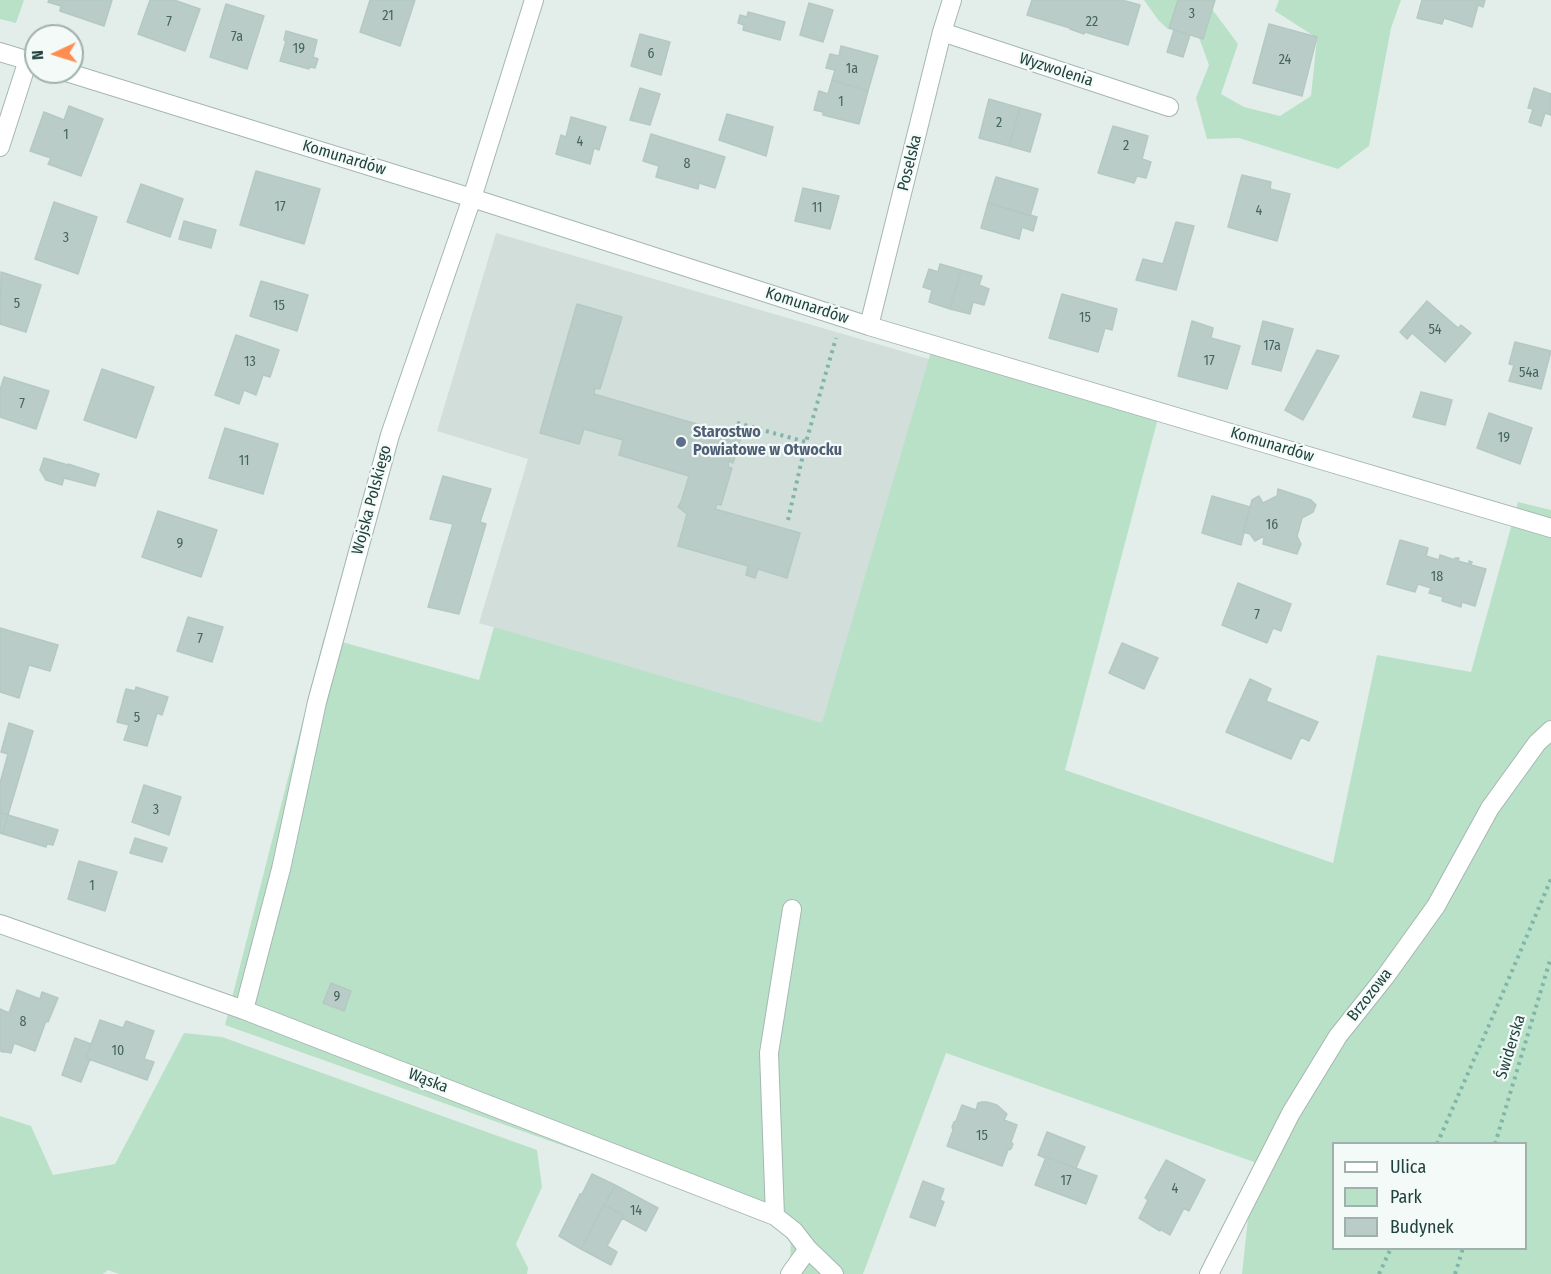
<!DOCTYPE html>
<meta charset="utf-8">
<style>
body{margin:0}
#map{position:relative;width:1551px;height:1274px;overflow:hidden;background:#e3eeea;font-family:"Fira Sans Condensed",sans-serif}
canvas{display:block}
.legend{position:absolute;left:1332px;top:1142px;width:195px;height:108px;box-sizing:border-box;background:#f4faf8;border:2px solid #9fb0ad;margin:0;padding:8px 10px;list-style:none;font-size:18px;color:#20423c}
.legend li{display:flex;align-items:center;gap:12px;height:30px}
.legend b{width:30px;border:2px solid #9fb0ad}
.north{position:absolute;left:24px;top:24px;width:60px;height:60px;box-sizing:border-box;background:#f4faf8;border:2px solid #9fb0ad;border-radius:50%;rotate:266deg;font-size:16px;font-weight:700;line-height:24px;text-align:center;color:#20423c}
.north::after{content:'';display:block;margin:auto;width:21px;height:27px;background:#ff8d50;clip-path:polygon(50% 0,100% 100%,50% 72%,0 100%)}
</style>
<div id="map">
<canvas width="1551" height="1274"></canvas>
<ul class="legend">
<li><b style="height:8px;background:#fff"></b>Ulica</li>
<li><b style="height:16px;background:#b9e1c8"></b>Park</li>
<li><b style="height:16px;background:#baccc7"></b>Budynek</li>
</ul>
<div class="north">N</div>
</div>
<script>
const ctx = document.querySelector('canvas').getContext('2d');
ctx.lineJoin = 'round';
function fill(path, color) {
  ctx.fillStyle = color;
  ctx.fill(path, 'evenodd');
}
function shape(rows) {
  const path = new Path2D();
  for (const r of rows) {
    path.moveTo(r[0], r[1]);
    for (let i = 2; i < r.length; i += 2) path.lineTo(r[i], r[i + 1]);
  }
  return path;
}
function trace(path, color, width, dash) {
  ctx.strokeStyle = color;
  ctx.lineWidth = width;
  ctx.lineCap = dash ? 'butt' : 'round';
  ctx.setLineDash(dash || []);
  ctx.stroke(path);
}
function write(font, color, halo, rows, align = 'center') {
  ctx.font = font + ' "Fira Sans Condensed",sans-serif';
  ctx.lineWidth = 4.5;
  ctx.setLineDash([]);
  ctx.textBaseline = 'middle';
  ctx.strokeStyle = halo;
  ctx.fillStyle = color;
  for (const [text, x, y, turn = 0] of rows) {
    ctx.save();
    ctx.translate(x, y);
    ctx.rotate((+turn || 0) * Math.PI / 180);
    ctx.textAlign = isNaN(turn) ? turn : align;
    if (halo) ctx.strokeText(text, 0, 0);
    ctx.fillText(text, 0, 0);
    ctx.restore();
  }
}
fill(shape([
 [496,233,946,364,838,729,479,623,528,459,437,431]
]), '#d1ded9');
fill(shape([
 [0,0,24,0,16,23,0,19],
 [1144,0,1201,0,1212,9,1238,44,1221,94,1244,107,1280,116,1311,96,1317,38,1275,11,1279,0,1401,0,1391,28,1369,146,1338,169,1239,138,1207,139,1196,98,1209,65,1198,35,1168,29,1159,21],
 [933,345,1162,403,1065,770,1333,863,1377,655,1471,672,1518,502,1551,510,1551,1274,1242,1274,1254,1162,946,1053,863,1274,790,1274,791,1227,225,1025,324,637,479,680,494,627,822,723],
 [1334,1144,1526,1144,1526,1248,1334,1248],
 [184,1033,222,1037,537,1150,542,1187,516,1244,528,1268,527,1274,119,1274,108,1270,103,1274,0,1274,0,1116,31,1126,53,1175,115,1164]
]), '#b9e1c8');
const building = shape([
 [49,0,112,0,104,26,60,11,61,6,48,2,49,0],
 [150,0,174,0,200,9,185,51,138,34,150,0],
 [370,0,415,0,400,46,360,32,370,0],
 [1032,0,1122,0,1140,5,1128,45,1085,32,1084,34,1070,29,1070,28,1027,15,1032,0],
 [1178,0,1215,0,1203,39,1169,28,1178,0],
 [1422,0,1485,0,1483,7,1478,5,1472,27,1444,18,1442,24,1417,18,1422,0],
 [809,3,833,10,823,42,800,35,809,3],
 [226,4,264,16,247,69,210,57,226,4],
 [748,12,785,22,780,40,743,30,744,25,738,23,740,15,747,17,748,12],
 [1269,24,1317,37,1302,96,1253,83,1269,24],
 [1174,30,1190,35,1183,57,1167,52,1174,30],
 [286,31,317,40,313,57,318,59,315,68,310,67,309,69,280,61,286,41,284,40,286,31],
 [640,34,670,42,661,75,631,66,640,34],
 [841,46,878,56,868,91,832,80,835,70,826,68,830,54,839,56,841,46],
 [832,80,868,91,859,124,823,115,823,112,814,110,819,91,828,94,832,80],
 [640,88,660,94,650,125,630,120,640,88],
 [1534,88,1551,94,1551,115,1545,113,1541,126,1529,122,1533,109,1528,108,1534,88],
 [989,99,1020,108,1009,146,979,138,989,99],
 [69,106,103,119,81,176,48,164,51,158,30,151,44,112,64,120,69,106],
 [1020,108,1041,114,1030,152,1009,146,1020,108],
 [727,114,773,127,766,156,719,140,727,114],
 [571,117,606,127,599,150,594,148,590,164,556,154,561,135,566,137,571,117],
 [1113,126,1148,136,1142,159,1151,162,1146,178,1137,176,1134,183,1098,173,1113,126],
 [651,134,725,157,715,188,699,183,698,189,656,177,659,166,643,161,651,134],
 [256,171,320,189,304,244,240,225,256,171],
 [1242,175,1271,182,1270,189,1290,194,1277,241,1228,227,1242,175],
 [996,177,1038,189,1030,216,988,203,996,177],
 [141,184,183,199,170,237,127,222,141,184],
 [803,188,839,196,830,229,795,221,803,188],
 [54,202,97,217,78,274,35,259,54,202],
 [988,203,1037,217,1033,231,1022,227,1019,239,981,228,988,203],
 [184,221,216,230,211,248,179,239,184,221],
 [1176,222,1194,226,1176,290,1136,280,1143,259,1163,264,1176,222],
 [940,264,961,270,950,309,929,302,932,290,923,287,929,269,938,272,940,264],
 [961,270,982,276,979,285,989,289,984,305,973,302,970,314,950,309,961,270],
 [1,272,41,285,26,332,0,324,1,272],
 [261,281,308,295,297,331,250,316,261,281],
 [1062,294,1117,309,1112,330,1105,328,1098,352,1049,338,1062,294],
 [1427,301,1458,328,1461,325,1471,333,1445,362,1412,333,1407,339,1400,332,1427,301],
 [577,304,622,317,600,389,595,388,594,394,741,437,733,463,729,461,728,467,732,468,721,505,717,504,715,509,800,533,787,578,758,569,755,578,746,575,748,566,678,546,687,514,678,507,681,502,689,476,619,455,623,440,584,429,579,444,540,433,577,304],
 [1192,321,1213,328,1211,338,1240,346,1227,389,1178,376,1192,321],
 [1263,321,1293,329,1281,371,1252,364,1263,321],
 [236,335,279,350,270,377,263,375,256,395,244,390,239,404,215,395,236,335],
 [1515,342,1551,351,1541,389,1509,381,1514,365,1509,364,1515,342],
 [1317,350,1339,356,1303,420,1285,410,1317,350],
 [102,369,154,387,136,438,84,420,102,369],
 [4,377,49,391,36,429,0,417,0,390,4,377],
 [1421,392,1452,400,1445,425,1413,417,1421,392],
 [1489,413,1532,428,1520,464,1477,448,1489,413],
 [225,428,278,444,263,494,209,478,225,428],
 [44,458,68,465,68,464,99,474,95,486,64,478,62,485,46,480,40,470,44,458],
 [443,476,491,489,480,522,486,524,459,614,428,607,453,524,430,519,443,476],
 [1278,489,1311,500,1316,505,1313,512,1302,518,1297,536,1301,544,1297,554,1263,544,1264,538,1262,537,1255,541,1250,534,1243,532,1252,500,1259,496,1263,503,1277,496,1278,489],
 [1212,496,1250,507,1241,545,1202,533,1212,496],
 [158,511,217,530,201,577,142,557,158,511],
 [1400,540,1428,548,1426,556,1439,560,1440,555,1455,560,1455,558,1459,558,1458,561,1469,564,1469,561,1472,562,1471,565,1486,569,1475,606,1462,602,1461,607,1442,601,1443,597,1429,593,1431,588,1418,584,1415,592,1387,584,1400,540],
 [1238,583,1291,604,1281,631,1273,628,1267,643,1222,625,1238,583],
 [188,617,223,627,212,662,177,651,188,617],
 [0,628,58,645,50,671,29,665,19,698,0,692,0,628],
 [1122,643,1158,658,1144,689,1109,673,1122,643],
 [1250,679,1271,689,1266,701,1318,722,1309,741,1301,737,1291,759,1226,732,1250,679],
 [136,687,168,697,162,715,157,713,147,746,124,740,129,725,117,722,126,689,135,691,136,687],
 [9,723,33,731,8,815,0,813,0,783,8,754,1,752,9,723],
 [144,785,181,797,169,835,132,822,144,785],
 [0,813,8,815,3,834,0,833,0,813],
 [8,815,58,830,53,845,47,844,46,847,3,834,8,815],
 [135,838,167,848,162,862,130,853,135,838],
 [79,861,117,872,105,911,68,899,79,861],
 [331,983,351,991,344,1011,323,1003,331,983],
 [17,990,40,999,42,992,58,998,48,1022,46,1021,35,1051,14,1043,11,1053,6,1052,3,1052,0,1051,0,1009,9,1013,17,990],
 [100,1020,123,1028,126,1021,154,1031,144,1059,154,1062,147,1080,86,1058,100,1020],
 [75,1038,91,1044,86,1058,90,1059,81,1082,62,1075,75,1038],
 [982,1102,987,1102,997,1105,1007,1114,1004,1120,1017,1125,1011,1142,1013,1144,1011,1149,1008,1150,1002,1166,947,1146,953,1130,952,1127,954,1122,956,1121,962,1105,976,1110,978,1103,982,1102],
 [1047,1132,1085,1147,1076,1168,1046,1157,1045,1158,1038,1155,1047,1132],
 [1046,1157,1097,1176,1086,1204,1035,1185,1046,1157],
 [1166,1160,1205,1180,1189,1211,1184,1208,1170,1235,1160,1229,1160,1231,1139,1218,1148,1200,1145,1198,1166,1160],
 [592,1174,615,1185,581,1249,559,1236,580,1194,582,1194,592,1174],
 [923,1181,944,1189,940,1200,944,1202,935,1226,910,1217,923,1181],
 [615,1185,658,1208,646,1231,622,1218,624,1215,604,1205,615,1185],
 [604,1205,624,1215,607,1246,617,1252,611,1265,581,1249,604,1205]
]);
fill(building, '#baccc7');
trace(building, '#b4c9c2', 1.5);
const minor = shape([
 [942,32,1169,107],
 [0,52,36,63],
 [66,72,472,198,869,326,1551,528],
 [0,147,28,60],
 [869,326,942,32,952,0],
 [0,924,244,1010,775,1216,794,1231,808,1249,834,1274],
 [244,1010,281,869,317,702,390,435,472,198,534,0],
 [775,1216,769,1053,792,909],
 [790,1274,808,1249],
 [1209,1274,1291,1113,1338,1036,1385,977,1436,906,1490,808,1537,743,1551,730]
]);
trace(minor, '#a5b7b2', 20);
trace(shape([
 [737,423,806,442],
 [788,520,806,442,836,338],
 [1437,1144,1493,1016,1551,879],
 [1495,1144,1551,957],
 [1379,1274,1391,1248],
 [1455,1274,1463,1248]
]), '#80b5aa', 4, [3, 4.5]);
trace(minor, '#fff', 18);
for (const [x, y, r, color] of [
 [681,442,6,"#5c6f8a"]
]) {
  const dot = new Path2D();
  dot.arc(x, y, r, 0, 2 * Math.PI);
  ctx.fillStyle = color;
  ctx.fill(dot);
  trace(dot, '#f4faf8', 2);
}
write('14px', '#46645f', null, [
 ["3",1192,14],
 ["21",388,16],
 ["7",169,22],
 ["22",1092,22],
 ["7a",237,37],
 ["19",299,49],
 ["6",651,54],
 ["24",1285,60],
 ["1a",852,69],
 ["1",841,102],
 ["2",999,123],
 ["1",66,135],
 ["4",580,142],
 ["2",1126,146],
 ["8",687,164],
 ["17",280,207],
 ["11",817,208],
 ["4",1259,211],
 ["3",66,238],
 ["5",17,304],
 ["15",279,306],
 ["15",1085,318],
 ["54",1435,330],
 ["17a",1272,346],
 ["17",1209,361],
 ["13",250,362],
 ["54a",1529,373],
 ["7",22,404],
 ["19",1504,438],
 ["11",244,461],
 ["16",1272,525],
 ["9",180,544],
 ["18",1437,577],
 ["7",1257,615],
 ["7",200,639],
 ["5",137,718],
 ["3",156,810],
 ["1",92,886],
 ["9",337,997],
 ["8",23,1022],
 ["10",118,1051],
 ["15",982,1136],
 ["17",1066,1181],
 ["4",1175,1189],
 ["14",636,1211]
]);
write('16px', '#20423c', '#f4faf8', [
 ["Wyzwolenia",1056,70,18],
 ["Komunardów",344,158,17],
 ["Poselska",910,163,-76],
 ["Komunardów",807,306,18],
 ["Komunardów",1272,445,17],
 ["Wojska Polskiego",372,500,-75],
 ["Brzozowa",1370,995,-52],
 ["Świderska",1511,1047,-73],
 ["Wąska",428,1081,21]
]);
write('bold 16px', '#4e5e75', '#f4faf8', [
 ["Starostwo",693,433],
 ["Powiatowe w Otwocku",693,451]
], 'left');
</script>
